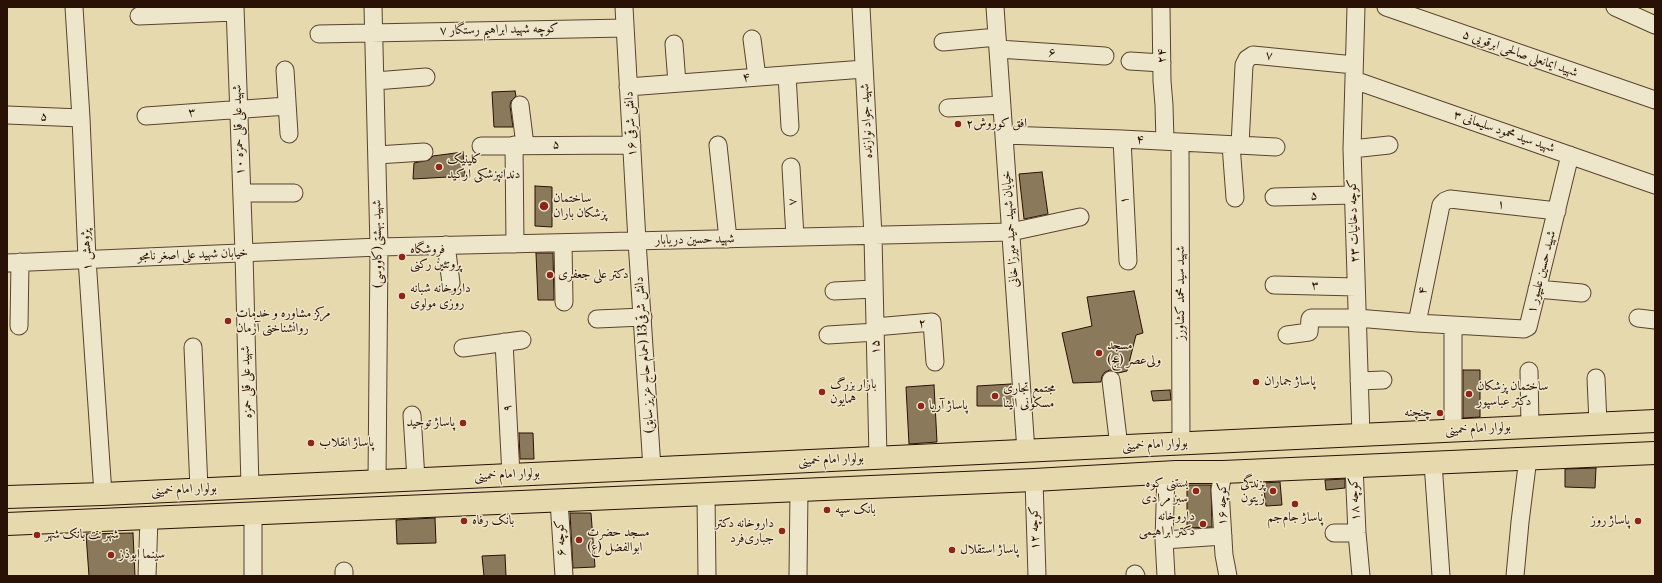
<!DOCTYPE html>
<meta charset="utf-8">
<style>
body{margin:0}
#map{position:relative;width:1662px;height:583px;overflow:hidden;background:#e5d9ad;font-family:"Libre Bodoni",serif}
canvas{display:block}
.frame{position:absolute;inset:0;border:8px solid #2a1105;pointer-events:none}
</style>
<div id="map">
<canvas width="1662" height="583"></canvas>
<div class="frame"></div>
</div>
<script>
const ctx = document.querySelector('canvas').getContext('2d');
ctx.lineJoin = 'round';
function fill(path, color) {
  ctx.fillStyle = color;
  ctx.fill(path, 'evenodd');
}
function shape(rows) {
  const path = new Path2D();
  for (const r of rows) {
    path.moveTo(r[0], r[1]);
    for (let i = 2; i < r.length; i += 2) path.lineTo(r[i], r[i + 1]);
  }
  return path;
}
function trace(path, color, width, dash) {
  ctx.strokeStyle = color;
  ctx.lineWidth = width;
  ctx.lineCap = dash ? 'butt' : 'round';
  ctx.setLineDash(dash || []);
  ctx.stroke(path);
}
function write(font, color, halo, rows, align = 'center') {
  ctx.font = font + ' "Libre Bodoni",Amiri,serif';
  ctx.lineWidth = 3;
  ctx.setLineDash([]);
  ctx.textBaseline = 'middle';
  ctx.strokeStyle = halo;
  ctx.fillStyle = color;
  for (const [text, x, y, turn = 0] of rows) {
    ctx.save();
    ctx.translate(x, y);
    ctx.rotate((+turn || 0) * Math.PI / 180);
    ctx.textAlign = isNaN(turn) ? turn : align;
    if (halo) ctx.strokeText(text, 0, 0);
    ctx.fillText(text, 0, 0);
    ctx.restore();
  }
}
const building = shape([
 [515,91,516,96,511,101,510,106,513,127,494,127,492,92,515,91],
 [463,152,465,176,413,179,414,163,429,160,433,156,463,152],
 [1042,172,1048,214,1024,219,1019,174,1042,172],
 [535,186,552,187,552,227,535,226,535,186],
 [536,253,553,253,554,300,538,300,536,253],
 [1134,291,1143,333,1136,335,1127,371,1118,373,1110,370,1105,372,1102,376,1101,382,1073,383,1062,333,1092,326,1087,297,1134,291],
 [1463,370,1480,370,1480,417,1463,418,1463,370],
 [1011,384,1013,406,977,406,977,386,1011,384],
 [934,385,937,442,909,444,906,387,934,385],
 [1170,390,1171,400,1153,401,1151,391,1170,390],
 [519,433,533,433,534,459,520,459,519,433],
 [1596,468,1595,488,1565,487,1565,469,1596,468],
 [1345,479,1345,488,1326,490,1325,480,1345,479],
 [1280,482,1282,505,1266,506,1263,483,1280,482],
 [1187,485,1211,485,1212,527,1187,528,1187,485],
 [570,513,591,513,595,567,573,568,570,513],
 [435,518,436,543,397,544,396,520,435,518],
 [133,533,135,576,89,576,86,534,133,533],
 [505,555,506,576,484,576,482,556,505,555]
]);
fill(building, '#8b795c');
trace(building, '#2a1105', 1);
const minor = shape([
 [74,7,81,118,87,259,103,494],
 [235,7,244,253,250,487],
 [373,7,379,247,377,481],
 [624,7,637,241,652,468],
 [861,7,873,236,878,458],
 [995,7,1026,451],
 [1161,7,1162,81,1164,105,1165,141],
 [1356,7,1352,149,1361,435],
 [1386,7,1655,100],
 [1615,7,1655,25],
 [139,16,235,12],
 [319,34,625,28],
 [752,39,757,77],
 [943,42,997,37],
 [674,44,677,83],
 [998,49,1105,56],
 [1130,61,1162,63],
 [285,70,289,134],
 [787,75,790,127],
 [1354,80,1655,185],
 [375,81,426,77],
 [628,87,864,69],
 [520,105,525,145],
 [948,108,1002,105],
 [7,115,81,118],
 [146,116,287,106],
 [1004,135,1122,139,1276,147],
 [1122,139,1128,261],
 [1180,142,1181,444],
 [514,145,515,244],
 [718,145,728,239],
 [1231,145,1235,198],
 [1240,145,1244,65,1247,59,1253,55,1354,65],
 [481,146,632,145],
 [1352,149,1389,145],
 [377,155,424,152],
 [791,167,795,237],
 [242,193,294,193],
 [1274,197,1353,195],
 [563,243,564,302],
 [446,245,451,283],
 [7,263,379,247,1011,232,1080,217],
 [1274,285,1356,287],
 [1537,289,1582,293],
 [834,291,874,289],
 [1638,318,1655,320],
 [597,319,643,317],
 [1417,323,1524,329,1528,327,1570,155],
 [19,326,20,262],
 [1453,326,1453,430],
 [875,327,932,322,935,362],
 [828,335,876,332],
 [1287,335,1309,332,1310,319,1311,318,1357,318,1417,323,1441,205,1445,201,1450,199,1557,211],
 [504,342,511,475],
 [193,347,199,489],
 [463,348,522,340],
 [1529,371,1530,427],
 [1596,378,1598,423],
 [1111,380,1119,447],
 [1359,381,1383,380],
 [412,415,416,479],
 [1433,463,1441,576],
 [1354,466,1357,533,1361,576],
 [1223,472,1220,490,1224,555,1228,576],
 [1034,480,1037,576],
 [706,495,707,576],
 [559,501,564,576],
 [1334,533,1357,533],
 [1164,540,1223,536],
 [344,571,344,576],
 [1135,574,1136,576],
 [147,576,149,519],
 [253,576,253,515],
 [798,576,799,490],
 [1166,576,1164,540,1166,473],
 [1515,576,1520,522,1528,458]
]);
const major = shape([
 [7,497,103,494,789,462,1655,421],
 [7,524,1034,480,1176,472,1223,472,1655,453]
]);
trace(minor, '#59432f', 19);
trace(major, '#2a1105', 24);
trace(minor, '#eee6ca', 17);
trace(major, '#e5d9ad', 22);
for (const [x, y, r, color] of [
 [958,124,4,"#8f2418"],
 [439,167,4,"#8f2418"],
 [544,206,5,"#8f2418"],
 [402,257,4,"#8f2418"],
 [550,275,4,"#8f2418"],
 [402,296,4,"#8f2418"],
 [228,321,4,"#8f2418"],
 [1099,353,4,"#8f2418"],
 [1256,382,4,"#8f2418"],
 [822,392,4,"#8f2418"],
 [1469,394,4,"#8f2418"],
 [995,396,4,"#8f2418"],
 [921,406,4,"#8f2418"],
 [1440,413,4,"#8f2418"],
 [463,423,4,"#8f2418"],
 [311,443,4,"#8f2418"],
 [1196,491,4,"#8f2418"],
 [1273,491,4,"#8f2418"],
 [1295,504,4,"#8f2418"],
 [827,510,4,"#8f2418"],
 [464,521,4,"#8f2418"],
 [1638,521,4,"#8f2418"],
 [1203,524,4,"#8f2418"],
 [782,531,4,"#8f2418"],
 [37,535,4,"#8f2418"],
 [579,540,4,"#8f2418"],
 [952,550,4,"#8f2418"],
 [111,555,4,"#8f2418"]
]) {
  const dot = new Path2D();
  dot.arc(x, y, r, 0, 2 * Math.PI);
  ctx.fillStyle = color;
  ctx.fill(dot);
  trace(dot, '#eee6ca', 1.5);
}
write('13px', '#2a1105', '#eee6ca', [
 ["کوچه شهید ابراهیم رستگار ۷",499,30,-1],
 ["۶",1052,53,3],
 ["شهید ایمانعلی صالحی ابرقویی ۵",1520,54,19],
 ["۲۴",1162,56,-90],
 ["۷",1269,56,6],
 ["۴",746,78,-4],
 ["۳",192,113,-3],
 ["۵",44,117,2],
 ["شهید جواد نوازنده",867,121,-93],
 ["دانش شرقی ۱۶",631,124,-93],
 ["شهید علی قلی حمزه ۱۰",239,130,-92],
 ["شهید سید محمود سلیمانی ۳",1504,132,19],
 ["۴",1140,140,3],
 ["۵",556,145],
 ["۵",1314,196,-1],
 ["۱",1125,200,-93],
 ["۷",793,202,-94],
 ["۱",1501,205,7],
 ["کوچه دخانیات ۲۳",1354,221,-92],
 ["خیابان شهید حمید میرزا خانی",1011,229,-94],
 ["شهید حسین دریابار",695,240,-1],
 ["شهید بهشتی(کاووسی)",378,244,-91],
 ["پژوهش ۱",87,250,-93],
 ["خیابان شهید علی اصغر نامجو",193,255,-2],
 ["شهید حسین علیپور ۱",1542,272,-76],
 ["۳",1315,286,1],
 ["۴",1423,291,-78],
 ["شهید سید محمد کشاورز",1181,293,-90],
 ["۲",922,324,1],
 ["۱۵",876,347,-91],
 ["دانش شرقی13 (حمام حاج عزیز سابق)",645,355,-94],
 ["شهید علی قلی حمزه",247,382,-92],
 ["۹",508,408,-93],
 ["بولوار امام خمینی",1478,429,-3],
 ["بولوار امام خمینی",1155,445,-3],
 ["بولوار امام خمینی",831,460,-3],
 ["بولوار امام خمینی",507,475,-3],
 ["بولوار امام خمینی",184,490,-3],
 ["کوچه ۱۸",1355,499,-93],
 ["کوچه ۱۶",1223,504,-90],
 ["کوچه ۱۲",1035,528,-92],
 ["کوچه ۶",561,538,-93]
]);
write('13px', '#2a1105', '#eee6ca', [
 ["افق کوروش۲",966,124],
 ["کلینیک",447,160],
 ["دندانپزشکی ارکید",447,175],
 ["ساختمان",553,199],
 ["پزشکان باران",553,214],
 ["فروشگاه",410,250],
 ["پروتئین رکنی",410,265],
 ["دکتر علی جعفری",558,275],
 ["داروخانه شبانه",410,289],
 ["روزی مولوی",410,304],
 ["مرکز مشاوره و خدمات",236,314],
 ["روانشناختی آرمان",236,329],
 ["مسجد",1107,346],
 ["ولی‌عصر (عج)",1107,361],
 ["پاساژ جماران",1264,382],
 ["بازار بزرگ",830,385],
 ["همایون",830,400],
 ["ساختمان پزشکان",1477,387],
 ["دکتر عباسپور",1477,402],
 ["مجتمع تجاری",1003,389],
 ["مسکونی الینا",1003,404],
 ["پاساژ آریا",929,406],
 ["چنچنه",1432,413,"right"],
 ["پاساژ توحید",455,423,"right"],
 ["پاساژ انقلاب",319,443],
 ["بستنی کوه",1188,484,"right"],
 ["سبز مرادی",1188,499,"right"],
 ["پزندگی",1265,484,"right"],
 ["زیتون",1265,499,"right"],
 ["بانک سپه",835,510],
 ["داروخانه",1195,517,"right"],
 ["دکتر ابراهیمی",1195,532,"right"],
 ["پاساژ جام‌جم",1295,518,"center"],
 ["بانک رفاه",472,521],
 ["پاساژ روز",1630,521,"right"],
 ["داروخانه دکتر",774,524,"right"],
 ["جباری‌فرد",774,539,"right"],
 ["مسجد حضرت",587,533],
 ["ابوالفضل (ع)",587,548],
 ["شهر نت بانک شهر",45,535],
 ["پاساژ استقلال",960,550],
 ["سینما ابوذز",119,555]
], 'left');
</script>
